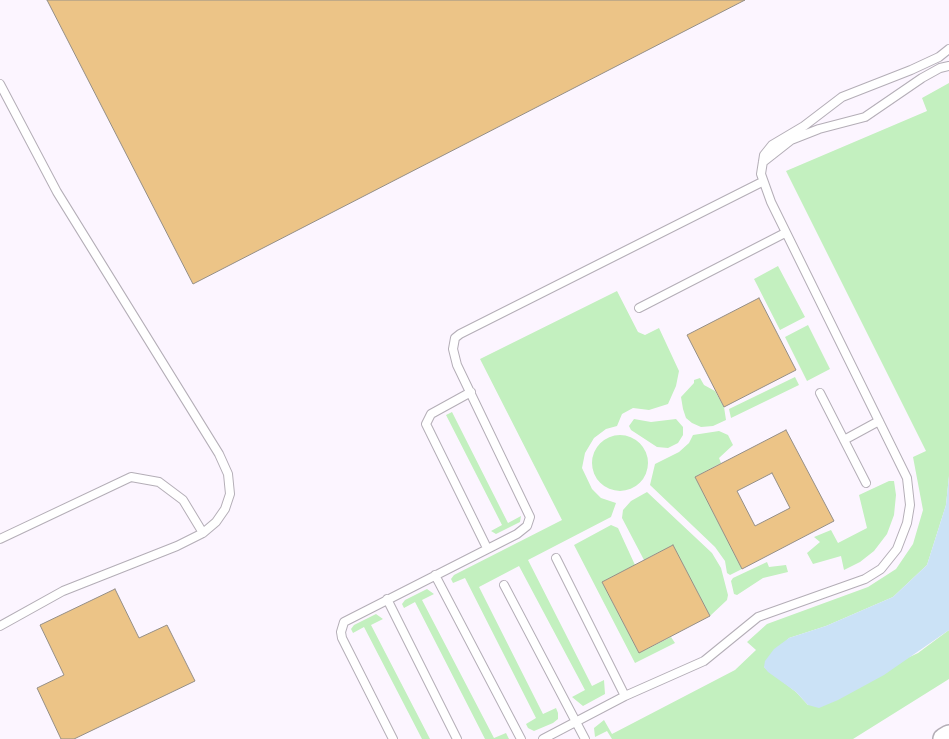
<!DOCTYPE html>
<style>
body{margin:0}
canvas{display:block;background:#fcf5ff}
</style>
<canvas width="949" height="739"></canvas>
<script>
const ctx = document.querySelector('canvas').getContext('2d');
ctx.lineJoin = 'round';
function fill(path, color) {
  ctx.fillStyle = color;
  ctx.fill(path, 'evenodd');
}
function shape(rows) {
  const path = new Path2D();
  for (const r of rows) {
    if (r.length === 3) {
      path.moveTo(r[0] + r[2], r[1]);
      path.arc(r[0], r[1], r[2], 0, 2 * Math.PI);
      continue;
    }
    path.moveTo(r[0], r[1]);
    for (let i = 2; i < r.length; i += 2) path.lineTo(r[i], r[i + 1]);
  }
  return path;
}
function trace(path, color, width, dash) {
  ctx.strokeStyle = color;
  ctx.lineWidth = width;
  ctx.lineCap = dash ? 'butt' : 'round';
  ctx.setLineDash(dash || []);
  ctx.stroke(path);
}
fill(shape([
 [949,83,949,476,946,505,927,565,893,597,826,626,789,638,764,667,796,692,808,705,918,653,949,630,949,679,853,739,612,739,607,731,595,737,594,728,604,720,612,734,735,670,756,650,747,642,767,624,868,587,896,569,913,544,923,510,913,457,926,451,786,171,927,111,922,98],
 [778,266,805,317,780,330,754,279],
 [617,291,638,332,645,335,659,328,679,371,676,386,668,404,649,410,633,408,622,414,617,426,606,429,594,438,585,453,582,468,592,489,601,498,616,503,611,517,528,560,592,686,604,680,605,694,583,706,572,697,585,690,519,566,479,587,543,714,556,708,558,713,558,719,553,723,534,731,528,728,526,724,536,718,465,578,453,583,451,579,454,575,562,520,480,359],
 [808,325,830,369,807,381,785,337],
 [795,377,799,385,731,418,729,409],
 [700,378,704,385,715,391,724,407,726,420,713,426,701,427,692,423,686,418,683,409,681,397,694,383,694,380],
 [452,412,508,523,521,516,520,522,496,534,491,531,502,525,446,415],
 [634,419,651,422,676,419,683,427,683,435,678,443,668,448,657,447,631,430,629,426],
 [719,431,728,435,733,445,719,458,721,463,695,477,742,569,730,575,727,573,725,561,715,547,650,485,655,464,679,452,689,443,693,435],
 [620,463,28],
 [889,481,894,481,896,495,894,515,887,534,874,551,860,562,844,570,841,556,813,564,807,553,820,542,814,537,831,530,838,543,867,528,859,495],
 [647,492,712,553,721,568,728,595,727,600,710,616,673,545,644,560,622,518,623,510,631,501],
 [611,525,618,528,635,565,602,582,639,653,671,637,675,643,635,663,574,545],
 [767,562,769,567,786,565,788,572,763,578,737,595,734,594,731,581,733,578],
 [427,589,434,594,422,600,494,738,506,733,509,739,485,739,415,602,404,608,402,604,405,600],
 [376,614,383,619,371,625,430,739,422,739,364,627,353,633,351,629,354,625]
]), '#c3f0bf');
fill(shape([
 [949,476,949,630,884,675,838,700,819,708,808,705,796,692,768,672,764,667,765,661,774,649,789,638,826,626,893,597,927,565,946,505]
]), '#cbe2f6');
const building = shape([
 [47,0,745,0,193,284,47,0],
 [759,298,796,370,724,407,687,335,759,298],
 [786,430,834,521,742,569,695,477,786,430],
 [772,473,790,508,755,526,737,491,772,473],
 [673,545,710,616,639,653,602,582,673,545],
 [115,589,139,638,167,625,195,681,74,739,61,739,37,688,64,675,40,625,115,589]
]);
fill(building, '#ecc487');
trace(building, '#958f87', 1);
const lane = shape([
 [0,84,57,192,219,454,228,474,230,494,225,509,216,522,203,533,177,546,63,591,0,626],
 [763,162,791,140,819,129,865,117,922,78,940,68,949,66],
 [639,308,785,233],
 [471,392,431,414,426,424,487,548],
 [820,393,866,483],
 [844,440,879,421],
 [0,539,131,477,159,482,183,500,203,533],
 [556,558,625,696],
 [435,575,521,739],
 [504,585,585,739],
 [387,599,457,739],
 [393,739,342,638,341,632,344,622,517,534,527,526,530,517,457,365,453,349,455,338,460,334,762,182],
 [543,739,625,696,704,661,758,617,865,579,881,569,897,549,907,523,910,505,907,478,771,202,761,174,764,155,772,145,804,126,842,97,911,70,939,57,949,49]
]);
const secondary = shape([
 [944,739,949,736]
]);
trace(lane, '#b4aeb7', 10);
trace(secondary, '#b4aeb7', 24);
trace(lane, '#fff', 8);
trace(secondary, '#fff', 21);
</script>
